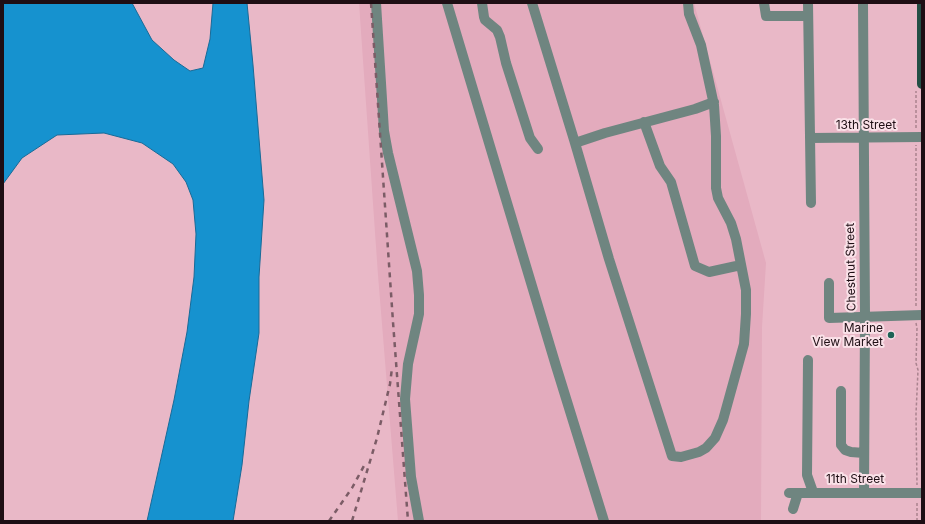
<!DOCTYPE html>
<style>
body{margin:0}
#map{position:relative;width:925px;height:524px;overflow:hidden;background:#e9b8c7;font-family:Inter,sans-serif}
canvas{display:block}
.frame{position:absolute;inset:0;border:4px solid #1e0e14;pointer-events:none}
</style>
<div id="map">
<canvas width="925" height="524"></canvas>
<div class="frame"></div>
</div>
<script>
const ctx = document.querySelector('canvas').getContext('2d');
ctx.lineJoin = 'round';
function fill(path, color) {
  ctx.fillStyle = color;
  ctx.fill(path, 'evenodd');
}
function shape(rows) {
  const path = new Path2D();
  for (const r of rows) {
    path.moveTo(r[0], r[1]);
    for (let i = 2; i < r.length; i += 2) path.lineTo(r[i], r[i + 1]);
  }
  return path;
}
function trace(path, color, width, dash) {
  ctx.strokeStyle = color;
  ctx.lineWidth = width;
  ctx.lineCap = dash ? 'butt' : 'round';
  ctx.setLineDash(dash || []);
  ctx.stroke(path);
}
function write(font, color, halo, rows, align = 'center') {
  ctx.font = font + ' Inter,sans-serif';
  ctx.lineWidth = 4;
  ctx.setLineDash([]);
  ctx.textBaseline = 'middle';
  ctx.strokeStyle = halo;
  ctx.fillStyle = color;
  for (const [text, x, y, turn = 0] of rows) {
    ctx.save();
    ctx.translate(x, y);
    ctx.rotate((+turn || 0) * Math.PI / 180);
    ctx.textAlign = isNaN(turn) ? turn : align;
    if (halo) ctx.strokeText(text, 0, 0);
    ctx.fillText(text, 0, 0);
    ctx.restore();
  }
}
fill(shape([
 [359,3,694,3,766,263,762,327,761,521,398,521,378,275]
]), '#e3abbd');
const water = shape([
 [3,3,132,3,152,40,174,60,190,71,203,68,210,39,213,3,247,3,253,65,264,200,259,277,259,333,249,401,242,465,233,521,147,521,174,400,187,332,194,277,196,234,193,200,186,182,173,164,142,143,104,133,57,135,22,158,3,184,3,3]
]);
fill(water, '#1692cf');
trace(water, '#186a97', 1);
trace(shape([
 [916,128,916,91],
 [916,306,916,145],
 [916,323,917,328,916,363,918,370,916,414,917,485],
 [917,521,917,501]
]), '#aa838f', 1.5, [3, 2]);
trace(shape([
 [376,3,384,131,388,153,417,271,419,295,419,314,408,364,405,399,411,477,419,521],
 [447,3,556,366,604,521],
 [482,3,484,17,485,20,497,30,500,37,506,63,530,138,538,149],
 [532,3,575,143,605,133,695,109,714,102],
 [764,3,766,16,808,16],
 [808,3,811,203],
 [863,3,865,317,864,492],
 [644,122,660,166,671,182,695,266,709,272,741,265],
 [810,138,922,137],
 [575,143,609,259,672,456,681,457,699,452,706,448,715,438,723,420,744,344,746,314,746,290,736,239,731,223,718,198,716,188,716,136,714,105,701,45,689,14,688,3],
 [829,283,829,318,922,315],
 [808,360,807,475,813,492],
 [841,391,841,445,845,450,851,452,864,453],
 [789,493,922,493],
 [793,509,798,493]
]), '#6f8580', 10);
trace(shape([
 [922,3,922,84]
]), '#244e45', 10);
trace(shape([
 [371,3,393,322,408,521],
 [329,521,352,488,365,464],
 [352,521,377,438,390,384,392,368]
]), '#7b5c66', 2.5, [5, 5]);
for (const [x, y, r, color] of [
 [891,335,4,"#1d6356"]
]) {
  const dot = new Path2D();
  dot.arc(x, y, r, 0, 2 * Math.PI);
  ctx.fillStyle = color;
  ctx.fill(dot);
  trace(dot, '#fae1e8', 1.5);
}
write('12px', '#1e0e14', '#fae1e8', [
 ["13th Street",866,125],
 ["Chestnut Street",851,267,-91],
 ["11th Street",855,479]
]);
write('12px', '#1e0e14', '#fae1e8', [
 ["Marine",883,328],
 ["View Market",883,342]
], 'right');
</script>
